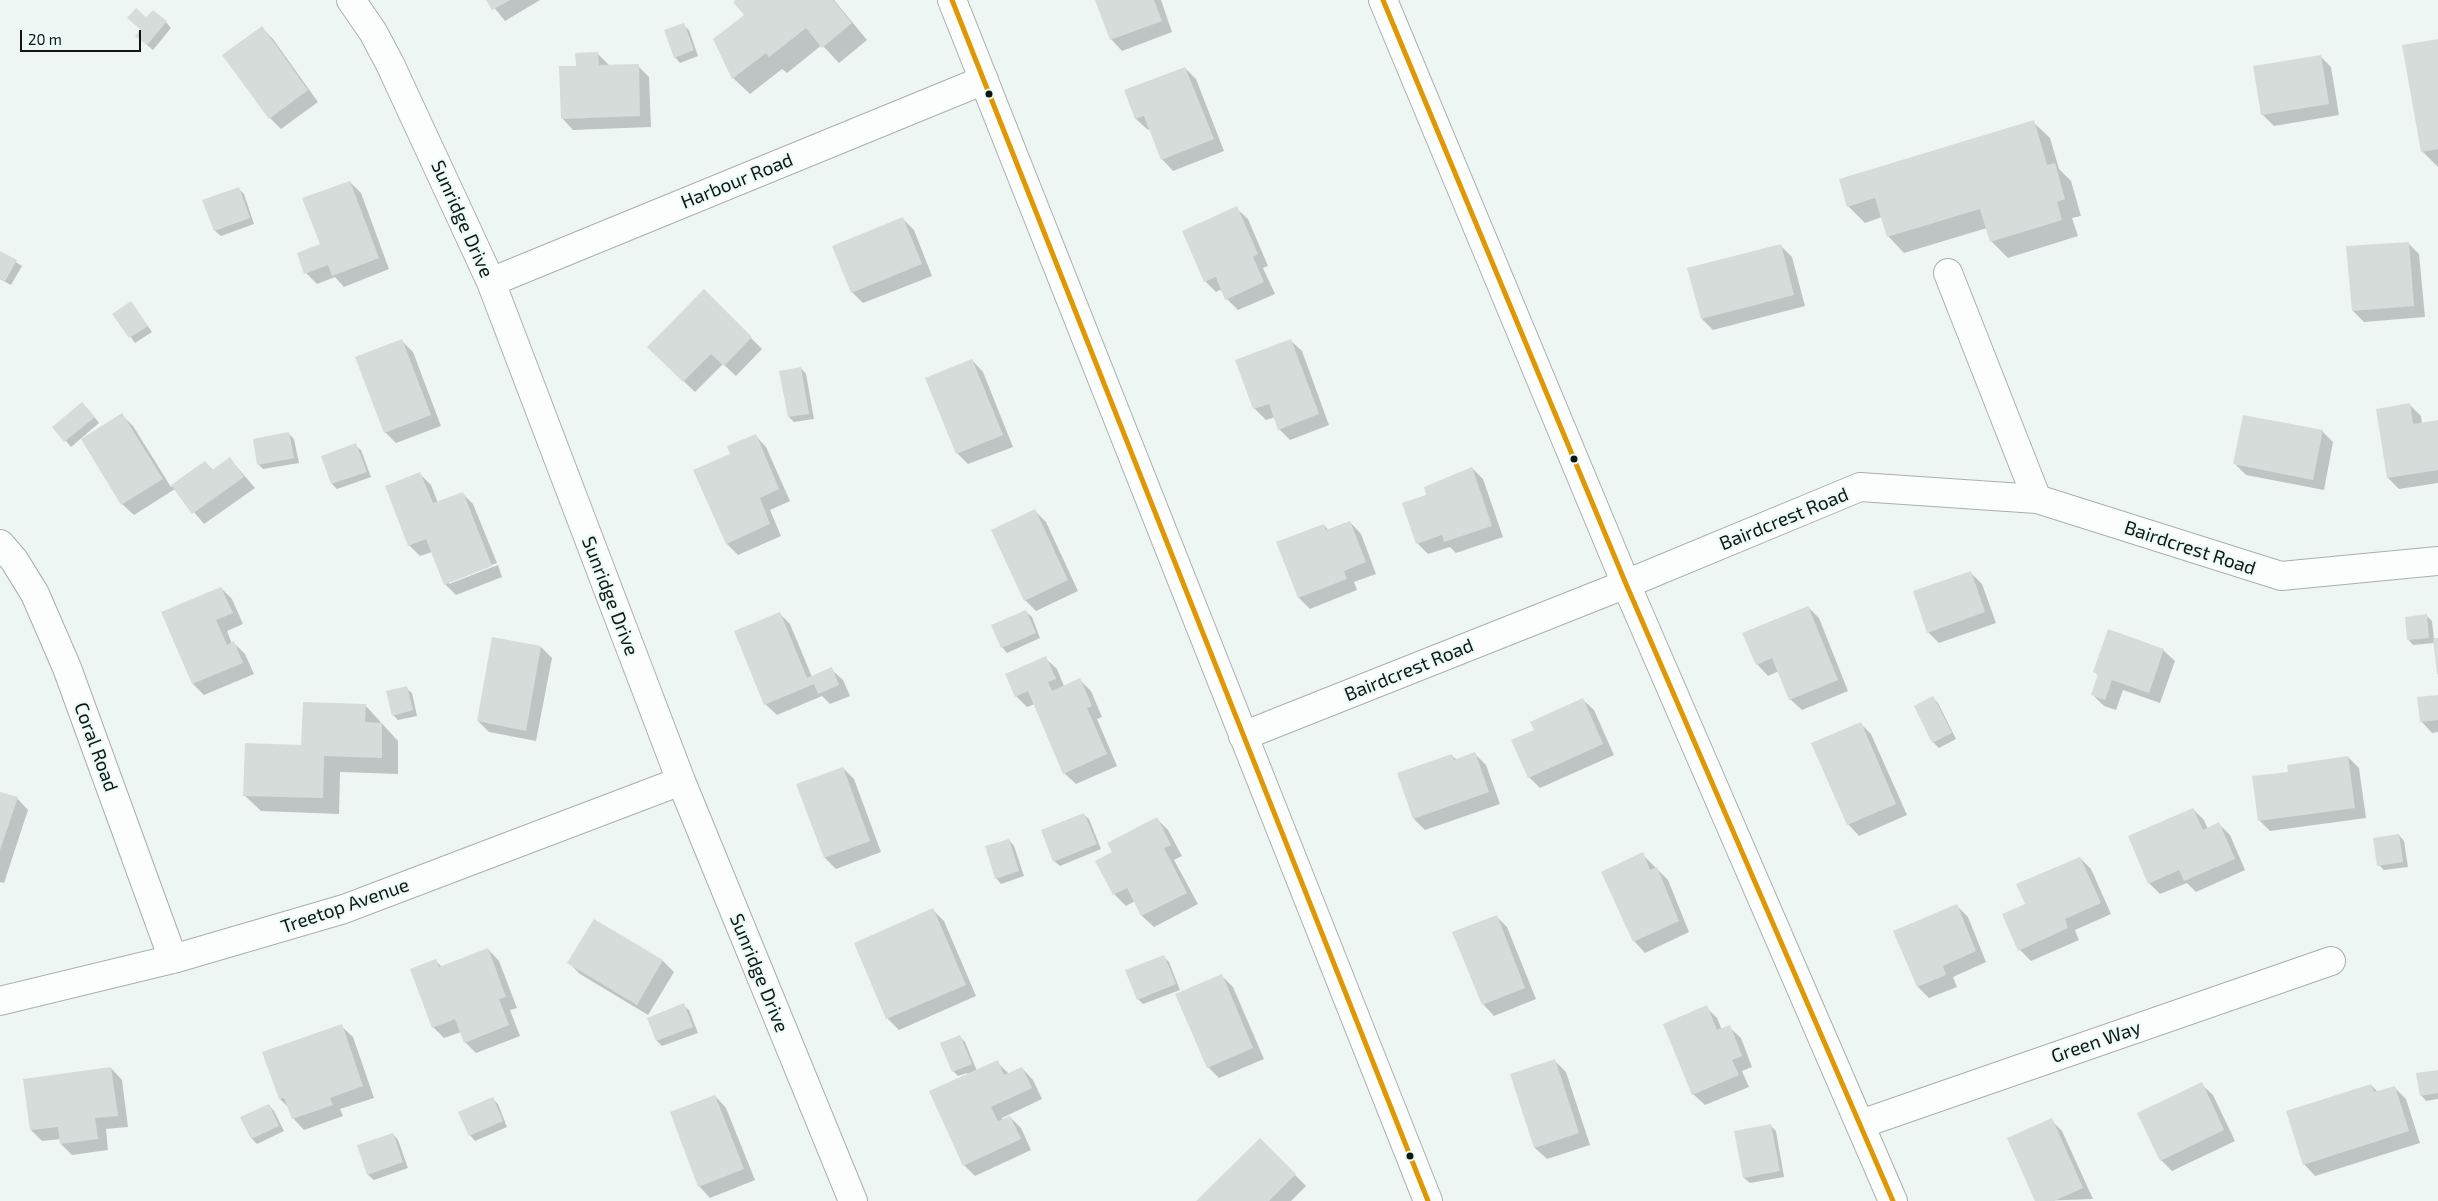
<!DOCTYPE html>
<style>
body{margin:0}
#map{position:relative;width:2438px;height:1201px;overflow:hidden;background:#eef6f4;font-family:"Exo 2",sans-serif}
canvas{display:block}
.scale{position:absolute;left:20px;top:30px;width:121px;height:22px;box-sizing:border-box;border:2px solid #101614;border-top:0;padding-left:6px;font-size:15px;line-height:18px;white-space:nowrap;color:#101614;-webkit-text-stroke:4px #eafaf6;paint-order:stroke}
</style>
<div id="map">
<canvas width="2438" height="1201"></canvas>
<div class="scale">20 m</div>
</div>
<script>
const ctx = document.querySelector('canvas').getContext('2d');
ctx.lineJoin = 'round';
function fill(path, color) {
  ctx.fillStyle = color;
  ctx.fill(path, 'evenodd');
}
function shape(rows) {
  const path = new Path2D();
  for (const r of rows) {
    path.moveTo(r[0], r[1]);
    for (let i = 2; i < r.length; i += 2) path.lineTo(r[i], r[i + 1]);
  }
  return path;
}
function trace(path, color, width, dash) {
  ctx.strokeStyle = color;
  ctx.lineWidth = width;
  ctx.lineCap = dash ? 'butt' : 'round';
  ctx.setLineDash(dash || []);
  ctx.stroke(path);
}
function write(font, color, halo, rows, align = 'center') {
  ctx.font = font + ' "Exo 2",sans-serif';
  ctx.lineWidth = 4;
  ctx.setLineDash([]);
  ctx.textBaseline = 'middle';
  ctx.strokeStyle = halo;
  ctx.fillStyle = color;
  for (const [text, x, y, turn = 0] of rows) {
    ctx.save();
    ctx.translate(x, y);
    ctx.rotate((+turn || 0) * Math.PI / 180);
    ctx.textAlign = isNaN(turn) ? turn : align;
    if (halo) ctx.strokeText(text, 0, 0);
    ctx.fillText(text, 0, 0);
    ctx.restore();
  }
}
fill(shape([
 [488,0,540,0,505,21],
 [737,0,834,0,867,40,839,63,822,45,787,73,782,69,750,94,733,78,715,39,746,15],
 [1097,0,1161,0,1172,32,1122,51,1111,39],
 [166,22,171,28,153,50,142,41,142,30],
 [683,25,689,30,698,56,680,63,675,57],
 [262,28,273,39,318,102,281,129,270,118],
 [2438,40,2438,167,2422,151],
 [598,54,609,65,638,66,649,77,651,127,573,130,562,118,577,67],
 [2320,56,2331,67,2339,115,2274,126,2262,114],
 [1185,68,1196,79,1224,151,1173,171,1162,159,1150,129,1148,130,1136,119,1126,91],
 [2033,122,2050,138,2059,169,2071,181,2081,216,2072,218,2078,236,2008,258,1991,241,1987,228,1904,253,1888,236,1882,217,1865,223,1848,206],
 [350,182,361,193,389,269,344,287,335,277,317,284,306,273,321,245],
 [238,188,244,194,254,224,221,236,215,231,204,201],
 [1236,208,1248,219,1268,266,1263,268,1275,294,1238,310,1227,299,1222,289,1216,292,1205,281],
 [903,219,914,230,932,276,863,303,852,292],
 [2408,243,2419,254,2425,317,2364,322,2353,311],
 [1781,246,1792,257,1805,306,1713,330,1702,319],
 [0,252,22,266,11,285,0,279],
 [704,291,762,349,736,376,723,364,695,392,648,347],
 [131,302,152,332,135,343,114,314],
 [1290,340,1302,351,1329,425,1290,440,1279,429,1275,417,1266,420,1255,409,1236,360],
 [402,341,413,352,441,426,396,443,385,432],
 [972,360,983,372,1013,447,968,464,957,453],
 [801,368,806,374,814,419,794,422,789,417],
 [2410,405,2421,416,2422,424,2438,421,2438,483,2399,489,2388,478],
 [88,409,99,423,71,447,54,427],
 [122,415,133,426,171,487,205,462,213,470,230,459,255,488,204,524,175,489,134,515,122,504],
 [2322,431,2333,442,2324,490,2246,475,2235,464],
 [289,434,294,439,299,463,263,469,258,464],
 [755,435,766,447,790,501,770,510,781,536,738,555,727,544,731,454],
 [355,445,361,450,371,477,337,489,332,484],
 [1472,468,1483,479,1503,537,1456,553,1450,547,1428,554,1417,543,1428,496],
 [420,474,431,485,438,503,462,493,473,504,497,563,449,581,449,584,498,565,502,577,456,595,445,584,432,552,420,556,409,545],
 [1035,511,1046,522,1078,591,1036,611,1025,600],
 [1350,522,1361,534,1376,574,1354,582,1357,590,1310,609,1299,598,1278,543,1324,525,1329,531],
 [1971,573,1982,584,1996,623,1939,643,1928,632],
 [221,588,232,599,243,624,227,631,232,644,234,643,245,654,254,674,204,695,193,684,163,613],
 [1808,607,1819,618,1848,691,1802,710,1790,699,1779,671,1768,676,1757,664],
 [1026,612,1032,617,1040,638,1007,653,1002,647],
 [779,613,790,624,812,677,831,669,843,680,850,696,830,704,822,696,777,715,765,704],
 [2427,616,2432,621,2434,639,2438,639,2438,674,2434,643,2413,645,2408,639],
 [541,647,552,658,536,741,489,732,478,721],
 [2163,650,2175,661,2160,703,2123,690,2116,710,2104,706,2093,695,2099,676,2094,671],
 [1045,658,1057,669,1064,686,1080,680,1091,691,1102,717,1097,719,1117,766,1076,784,1064,773,1035,704,1027,707,1016,696],
 [406,688,412,693,417,716,398,720,393,715],
 [2438,696,2438,732,2432,733,2421,721],
 [1933,698,1938,703,1956,739,1939,748,1933,742],
 [1582,699,1594,710,1614,755,1540,788,1529,777,1536,730],
 [366,706,398,741,398,774,340,772,339,814,261,811,244,795,302,746],
 [1860,723,1871,734,1907,815,1859,836,1848,824],
 [1475,754,1486,765,1500,804,1425,830,1414,819,1399,774,1451,755,1457,760],
 [2348,757,2359,768,2366,818,2270,831,2259,820,2289,773],
 [843,768,854,779,881,852,836,869,825,858,798,785],
 [0,793,17,798,28,810,4,883,0,882],
 [2193,809,2204,820,2208,829,2219,824,2230,835,2245,870,2196,892,2187,883,2160,894,2149,883],
 [1083,814,1089,819,1101,849,1060,866,1054,861],
 [1157,819,1168,830,1182,856,1174,860,1198,904,1154,927,1142,916,1135,901,1126,906,1114,894,1097,862,1114,853],
 [2399,835,2404,841,2408,867,2384,870,2379,865],
 [1009,840,1014,846,1024,876,1001,884,996,878],
 [1642,854,1668,880,1689,932,1645,953,1634,941,1602,872],
 [2080,858,2091,869,2111,914,2075,930,2079,940,2031,961,2020,950,2026,905],
 [1957,906,1968,917,1986,962,1953,977,1957,987,1929,998,1918,987,1895,932],
 [933,910,944,921,976,996,899,1030,888,1019,855,944],
 [1496,916,1507,927,1536,999,1494,1016,1483,1004],
 [594,921,663,961,674,972,648,1015,580,974,569,963],
 [488,949,499,961,517,1008,510,1010,520,1036,476,1053,465,1042,461,1032,444,1038,433,1027,436,961,442,967],
 [1164,957,1169,962,1180,990,1143,1004,1138,999],
 [1222,976,1233,987,1264,1059,1219,1078,1208,1067],
 [683,1005,689,1010,698,1033,662,1046,657,1041,648,1019],
 [1706,1007,1717,1018,1722,1030,1729,1027,1741,1038,1752,1067,1742,1071,1749,1087,1705,1105,1693,1094],
 [341,1026,353,1037,374,1098,340,1109,343,1116,304,1130,293,1118,289,1108,280,1099],
 [960,1037,965,1042,977,1071,997,1062,1009,1074,1022,1068,1033,1080,1042,1099,1002,1118,1003,1120,1010,1117,1021,1128,1031,1150,975,1176,964,1165,968,1075,967,1073,958,1076,953,1071],
 [1555,1061,1566,1072,1590,1145,1547,1159,1535,1148,1512,1075],
 [111,1068,122,1080,128,1127,106,1129,108,1150,72,1155,61,1144,61,1139,42,1141,31,1130],
 [2438,1071,2438,1099,2426,1101,2421,1095],
 [2201,1084,2213,1095,2235,1141,2172,1171,2161,1160],
 [2371,1085,2378,1092,2395,1088,2406,1099,2420,1143,2315,1176,2304,1164],
 [715,1096,726,1108,755,1180,710,1198,699,1186],
 [493,1099,498,1104,507,1127,475,1141,470,1135],
 [269,1105,274,1111,284,1131,257,1144,252,1139,242,1117],
 [2051,1120,2062,1131,2093,1199,2036,1201],
 [1770,1125,1776,1131,1784,1177,1750,1183,1744,1178,1735,1132],
 [393,1134,398,1140,408,1168,374,1180,368,1175,358,1146],
 [1260,1140,1306,1186,1291,1201,1198,1201]
]), '#0003');
fill(shape([
 [486,0,510,0,492,10],
 [735,0,833,0,852,23,822,48,806,28,769,57,766,53,732,79,713,39,744,15,733,2],
 [1095,0,1154,0,1162,21,1110,40],
 [136,8,146,17,153,10,167,21,147,45,135,36,141,30,127,18],
 [684,23,694,50,674,58,664,30],
 [262,26,308,90,269,119,222,55],
 [2438,39,2438,149,2421,152,2402,45],
 [598,52,599,65,639,64,640,116,561,119,559,66,576,66,575,53],
 [2321,55,2329,104,2261,115,2253,66],
 [1185,67,1214,139,1161,160,1144,116,1135,119,1124,90],
 [2034,120,2047,165,2055,163,2065,199,2057,202,2062,220,1990,242,1980,209,1887,237,1875,198,1847,207,1839,179],
 [350,181,379,258,332,276,328,265,304,274,297,253,320,244,302,198],
 [239,187,250,218,214,231,202,200],
 [1237,206,1258,254,1253,257,1264,282,1225,300,1216,277,1204,282,1182,231],
 [903,217,922,264,851,293,832,246],
 [2409,242,2414,306,2352,311,2346,246],
 [1781,244,1794,295,1701,319,1687,268],
 [0,251,17,260,5,281,0,278],
 [704,289,752,337,724,366,711,354,683,382,647,347],
 [131,301,148,326,129,338,112,314],
 [402,339,431,415,384,433,355,357],
 [1291,339,1319,414,1278,430,1269,404,1253,409,1235,360],
 [972,359,1003,435,956,454,925,378],
 [801,367,809,414,788,417,779,371],
 [82,402,95,417,64,442,52,427],
 [2410,403,2413,424,2438,420,2438,470,2387,478,2376,409],
 [122,413,163,479,121,505,81,439],
 [2243,415,2323,430,2313,480,2233,464],
 [289,432,294,458,257,465,253,439],
 [756,434,779,489,760,498,770,524,726,544,693,470,730,454,727,446],
 [356,443,367,472,331,484,321,456],
 [230,457,244,477,192,514,171,485,205,461,212,470],
 [1472,467,1492,526,1444,542,1442,535,1416,544,1402,503,1426,495,1424,487],
 [420,472,433,503,463,492,492,566,444,585,426,539,408,546,385,486],
 [1035,509,1068,580,1024,601,991,530],
 [1350,521,1366,562,1344,571,1347,579,1298,598,1276,542,1324,524,1326,530],
 [1971,571,1985,612,1927,633,1913,591],
 [221,587,233,613,216,620,227,645,234,641,243,663,192,684,161,612],
 [1808,606,1838,680,1789,700,1772,658,1756,665,1742,633],
 [1026,610,1036,633,1001,648,991,625],
 [780,612,807,678,832,667,839,685,818,694,814,684,764,705,734,631],
 [2427,614,2429,638,2407,640,2405,617],
 [2108,629,2164,649,2149,693,2112,680,2105,700,2091,695,2098,674,2093,672],
 [492,637,541,646,526,731,477,721],
 [2433,638,2438,638,2438,674,2437,674],
 [1046,656,1056,679,1048,682,1052,691,1080,678,1092,706,1087,708,1107,754,1063,774,1028,691,1015,697,1005,674],
 [407,686,413,710,392,716,386,691],
 [2438,695,2438,720,2420,722,2417,697],
 [1933,696,1952,733,1932,743,1914,706],
 [1583,698,1603,744,1528,778,1511,740,1534,730,1530,722],
 [303,702,366,704,365,722,382,723,382,758,324,756,323,798,243,796,245,743,301,745],
 [1861,722,1896,804,1847,825,1811,743],
 [1475,752,1489,792,1413,819,1397,773,1452,754,1454,760],
 [2348,756,2355,808,2258,821,2252,776,2288,772,2287,765],
 [843,767,870,841,824,858,796,784],
 [0,792,18,797,0,850],
 [2193,808,2203,830,2219,822,2235,859,2184,881,2179,870,2148,884,2128,836],
 [1084,813,1097,844,1053,862,1041,830],
 [1157,817,1171,845,1164,848,1187,893,1141,916,1127,888,1113,895,1095,861,1112,852,1107,843],
 [2399,834,2403,862,2377,866,2373,838],
 [1009,839,1019,871,995,879,985,846],
 [1643,852,1650,870,1657,867,1679,921,1633,942,1601,872],
 [2080,857,2101,903,2065,919,2068,928,2018,951,2002,914,2025,904,2016,884],
 [1957,904,1976,951,1943,966,1946,975,1917,987,1893,931],
 [933,908,966,985,886,1019,854,943],
 [1497,915,1525,988,1482,1005,1452,932],
 [594,919,663,960,637,1005,567,963],
 [488,948,506,997,499,999,509,1025,464,1043,455,1019,432,1028,410,969,436,959,439,967],
 [1164,955,1176,984,1137,1000,1125,970],
 [1222,974,1253,1048,1207,1068,1175,994],
 [684,1003,693,1027,656,1041,647,1018],
 [1707,1005,1717,1030,1730,1025,1742,1056,1732,1060,1739,1075,1692,1095,1663,1024],
 [342,1024,363,1086,330,1098,333,1105,292,1119,284,1098,279,1099,262,1052],
 [960,1035,972,1064,952,1072,940,1043],
 [1555,1059,1579,1133,1534,1148,1510,1074],
 [998,1060,1004,1075,1022,1067,1032,1088,991,1107,998,1121,1010,1116,1021,1139,963,1166,929,1091],
 [111,1067,118,1116,95,1118,98,1139,60,1144,58,1127,30,1130,23,1079],
 [2438,1070,2438,1093,2420,1096,2416,1073],
 [2202,1082,2224,1130,2160,1161,2137,1113],
 [2371,1084,2374,1092,2395,1086,2409,1131,2303,1165,2286,1111],
 [715,1095,744,1169,698,1187,670,1112],
 [493,1097,503,1121,469,1136,458,1112],
 [269,1104,279,1126,251,1139,240,1117],
 [2052,1118,2083,1188,2054,1201,2035,1201,2007,1138],
 [1771,1124,1780,1171,1743,1178,1734,1131],
 [393,1133,403,1162,367,1175,357,1145],
 [1260,1138,1296,1174,1269,1201,1196,1201]
]), '#d6dcda');
const street = shape([
 [351,0,373,32,390,64,491,282,681,781,853,1201],
 [1948,273,2037,499],
 [491,282,984,80],
 [0,544,14,560,35,594,67,668,173,959],
 [1243,736,1626,584,1860,487,2037,499,2281,576,2438,561],
 [0,1001,173,959,344,909,681,781],
 [1861,1124,2331,961]
]);
const primary = shape([
 [952,0,1428,1201],
 [1383,0,1626,584,1893,1201]
]);
trace(street, '#a9afae', 30);
trace(primary, '#a9afae', 30);
trace(street, '#fcfefd', 28);
trace(primary, '#fcfefd', 28);
trace(shape([
 [952,0,1428,1201],
 [1383,0,1626,584,1893,1201]
]), '#e09802', 5);
for (const [x, y, r, color] of [
 [989,94,4.5,"#101614"],
 [1574,459,4.5,"#101614"],
 [1410,1156,4.5,"#101614"]
]) {
  const dot = new Path2D();
  dot.arc(x, y, r, 0, 2 * Math.PI);
  ctx.fillStyle = color;
  ctx.fill(dot);
  trace(dot, '#eafaf6', 2);
}
write('19px', '#101614', '#eafaf6', [
 ["Harbour Road",737,181,-22],
 ["Sunridge Drive",462,219,66],
 ["Bairdcrest Road",1784,519,-22],
 ["Bairdcrest Road",2190,548,18],
 ["Sunridge Drive",610,596,69],
 ["Bairdcrest Road",1409,670,-22],
 ["Coral Road",96,747,70],
 ["Treetop Avenue",345,906,-19],
 ["Sunridge Drive",759,973,68],
 ["Green Way",2096,1042,-19]
]);
</script>
